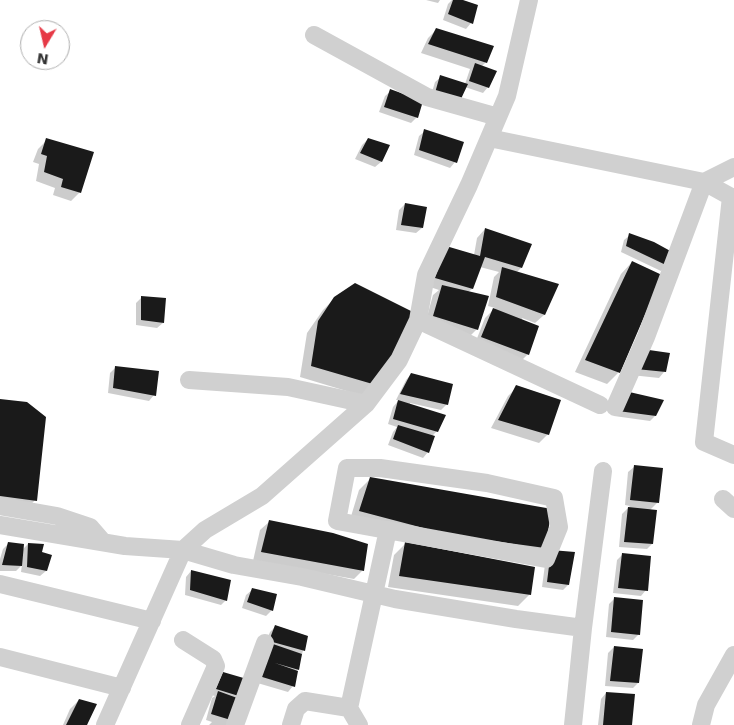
<!DOCTYPE html>
<style>
body{margin:0}
#map{position:relative;width:734px;height:725px;overflow:hidden;background:#fff;font-family:"DejaVu Sans",sans-serif}
canvas{display:block}
.north{position:absolute;left:20px;top:20px;width:50px;height:50px;box-sizing:border-box;background:#fff;border:1px solid #adadad;border-radius:50%;rotate:189deg;font-size:14px;font-weight:700;line-height:20px;text-align:center;color:#333}
.north::after{content:'';display:block;margin:auto;width:18px;height:22px;background:#e63946;clip-path:polygon(50% 0,100% 100%,50% 72%,0 100%)}
</style>
<div id="map">
<canvas width="734" height="725"></canvas>
<div class="north">N</div>
</div>
<script>
const ctx = document.querySelector('canvas').getContext('2d');
ctx.lineJoin = 'round';
function fill(path, color) {
  ctx.fillStyle = color;
  ctx.fill(path, 'evenodd');
}
function shape(rows) {
  const path = new Path2D();
  for (const r of rows) {
    path.moveTo(r[0], r[1]);
    for (let i = 2; i < r.length; i += 2) path.lineTo(r[i], r[i + 1]);
  }
  return path;
}
function trace(path, color, width, dash) {
  ctx.strokeStyle = color;
  ctx.lineWidth = width;
  ctx.lineCap = dash ? 'butt' : 'round';
  ctx.setLineDash(dash || []);
  ctx.stroke(path);
}
fill(shape([
 [426,0,440,0,438,3],
 [452,0,459,0,471,23,466,29,443,20,448,4],
 [437,29,486,62,481,67,488,87,483,93,465,87,430,99,435,82,441,77,465,84,470,69,421,53,428,38],
 [391,91,417,117,411,123,379,112,385,96],
 [425,131,455,162,450,168,414,155,419,136],
 [368,139,381,162,375,167,355,159,362,145],
 [47,140,80,192,71,201,53,195,55,188,36,181,39,164,33,162,38,149],
 [405,204,422,228,416,233,396,230,399,210],
 [485,229,521,268,516,273,557,285,544,315,535,323,522,318,528,354,519,363,474,346,485,318,495,308,488,306,494,277,499,272,480,267,472,289,468,292,477,329,468,338,425,324,433,295,439,290,427,286,437,256,474,255,477,238],
 [630,235,667,265,661,271,621,252,624,240],
 [632,262,660,275,618,373,607,384,575,372,621,274],
 [142,297,163,323,157,328,136,325,136,303],
 [335,298,417,316,363,396,300,377,307,333,323,310],
 [642,350,664,372,659,378,631,375],
 [116,367,154,395,149,401,108,393,110,373],
 [411,374,447,404,441,410,410,403,410,405,437,431,432,436,428,452,423,458,388,445,393,432,397,427,388,424,393,407,399,400,396,400,406,380],
 [517,387,548,434,539,443,491,428,508,396],
 [619,398,655,416,650,421,614,416],
 [0,400,35,500,24,512,0,508],
 [634,467,658,502,650,510,652,544,647,549,619,547,622,514,630,506,625,505,628,472],
 [370,479,543,548,532,559,349,523,359,490],
 [269,522,362,571,354,579,253,561,260,530],
 [9,543,22,550,28,544,41,553,50,556,46,571,40,576,21,572,22,565,16,571,0,571,0,559,3,549],
 [405,544,530,594,518,606,388,587,394,555],
 [622,555,646,590,641,596,613,593,617,560],
 [546,557,568,585,563,590,542,587],
 [191,571,226,600,221,605,185,595,186,577],
 [252,590,272,610,266,616,242,608,246,595],
 [615,598,639,634,633,640,606,637,609,604],
 [276,626,307,636,298,669,295,672,293,686,288,692,254,682,264,646,270,632],
 [614,647,638,683,633,688,605,686,608,653],
 [223,673,241,697,229,725,209,725,212,722,206,720,212,698,215,696,211,695,218,679],
 [606,693,631,725,598,725,601,699],
 [79,700,86,725,63,725,70,709]
]), '#0003');
fill(shape([
 [453,0,463,0,478,5,473,24,448,14],
 [436,28,494,46,487,63,428,44],
 [475,63,497,71,489,88,469,81],
 [440,75,468,84,460,101,435,93],
 [390,89,423,101,418,118,384,107],
 [424,129,464,142,457,163,419,150],
 [46,138,94,152,81,193,61,187,63,179,44,172,47,156,41,154],
 [368,138,390,145,382,162,360,153],
 [405,203,427,207,423,228,401,225],
 [485,228,532,244,522,268,485,257,473,289,435,278,446,246,480,256],
 [629,233,654,242,674,253,668,266,626,246],
 [632,261,662,275,620,373,585,360],
 [502,267,559,284,545,315,496,297],
 [355,283,419,315,376,385,311,366,318,321,334,297],
 [442,285,489,296,478,330,433,316],
 [141,296,166,298,164,323,141,320],
 [493,308,539,326,529,355,481,337],
 [642,349,670,353,666,372,636,369],
 [115,366,159,371,156,396,113,388],
 [411,373,453,384,448,405,400,394],
 [516,385,561,400,549,435,498,420],
 [625,391,664,400,656,416,618,411],
 [0,399,27,402,46,417,37,501,0,496],
 [398,400,446,415,438,432,393,419],
 [398,425,435,436,429,453,393,439],
 [634,465,663,468,659,503,630,500],
 [370,477,552,509,545,548,450,535,359,511],
 [628,507,657,510,653,544,624,542],
 [269,520,333,533,368,544,364,571,261,552],
 [8,542,24,544,22,566,2,565],
 [405,542,535,567,531,595,399,576],
 [28,543,44,544,42,552,52,555,47,571,27,567],
 [551,550,575,552,569,585,547,582],
 [622,553,651,556,648,591,618,588],
 [191,570,231,580,227,601,190,590],
 [252,588,277,594,273,611,247,602],
 [614,597,643,600,640,635,611,632],
 [275,625,308,636,305,651,269,641],
 [270,643,302,654,299,670,275,663,298,671,295,687,259,676],
 [614,646,643,649,639,683,610,681],
 [223,672,247,679,242,697,216,689],
 [218,691,240,699,234,721,211,714],
 [606,692,635,694,632,725,603,725],
 [79,699,97,704,87,725,66,725]
]), '#1a1a1a');
trace(shape([
 [314,35,427,97,498,117],
 [489,138,704,182,731,197,734,197],
 [731,197,704,442,734,455],
 [418,320,600,405],
 [189,380,288,387,366,404],
 [615,407,646,337,704,182,734,167],
 [347,468,380,468,487,483,554,498,559,527,546,559,337,521,347,468],
 [723,499,734,509],
 [0,506,57,516,90,527,103,542],
 [0,525,125,546,183,550,234,565,302,577,395,599,516,619,583,628,573,725],
 [0,584,152,621],
 [583,628,603,471],
 [183,640,213,659,216,666,190,725],
 [0,657,122,688],
 [105,725,183,550,205,530,262,496,366,404,399,360,418,320,426,275,469,185,507,96,529,0],
 [235,725,265,643],
 [291,725,296,709,305,701,349,708],
 [359,725,349,708,388,530],
 [701,725,706,705,734,655]
]), '#d0d0d0', 18);
</script>
